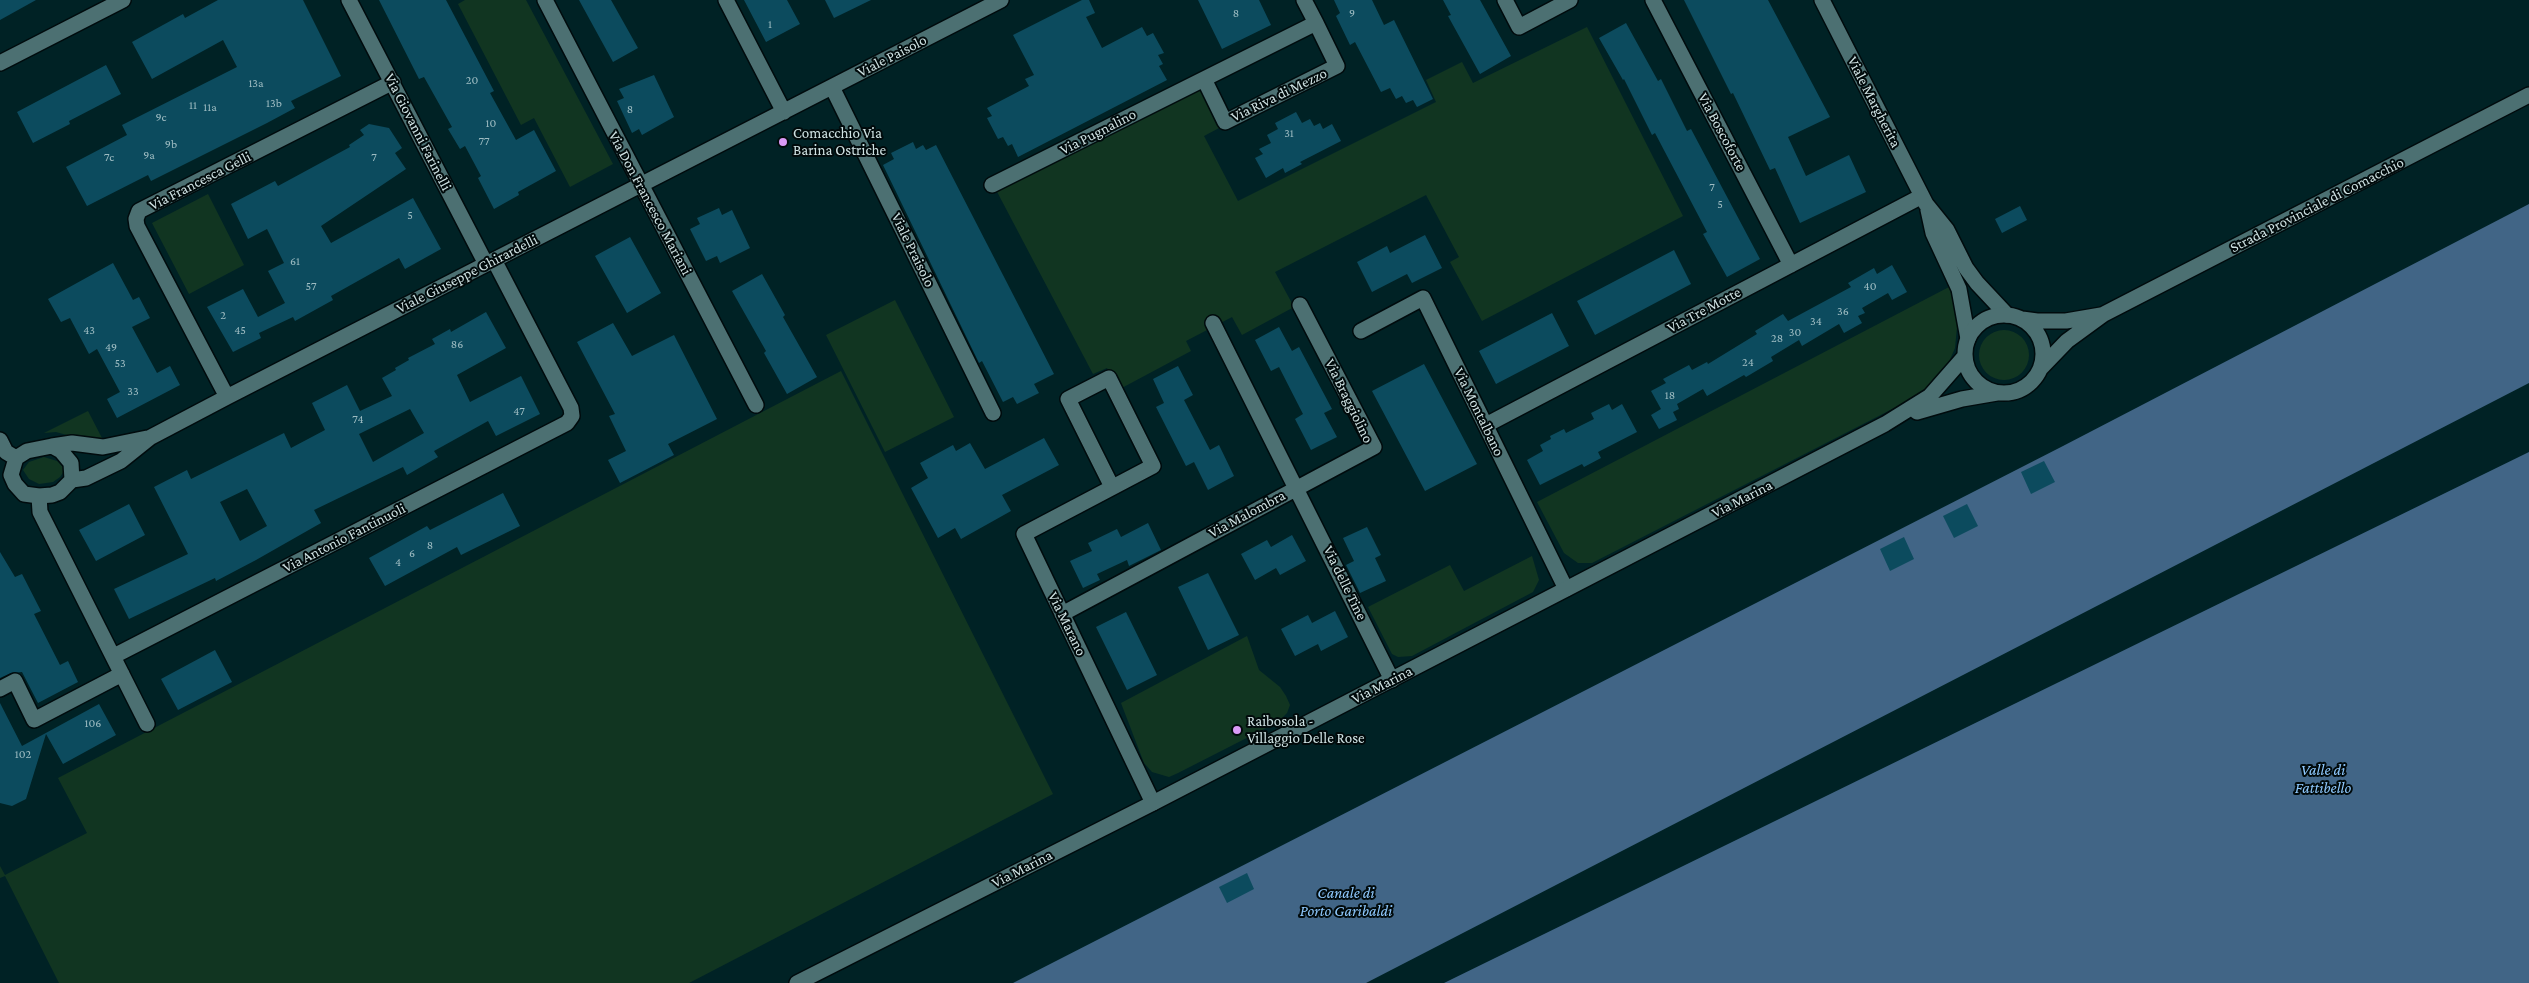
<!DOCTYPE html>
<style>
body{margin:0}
canvas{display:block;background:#002225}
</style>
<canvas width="2529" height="983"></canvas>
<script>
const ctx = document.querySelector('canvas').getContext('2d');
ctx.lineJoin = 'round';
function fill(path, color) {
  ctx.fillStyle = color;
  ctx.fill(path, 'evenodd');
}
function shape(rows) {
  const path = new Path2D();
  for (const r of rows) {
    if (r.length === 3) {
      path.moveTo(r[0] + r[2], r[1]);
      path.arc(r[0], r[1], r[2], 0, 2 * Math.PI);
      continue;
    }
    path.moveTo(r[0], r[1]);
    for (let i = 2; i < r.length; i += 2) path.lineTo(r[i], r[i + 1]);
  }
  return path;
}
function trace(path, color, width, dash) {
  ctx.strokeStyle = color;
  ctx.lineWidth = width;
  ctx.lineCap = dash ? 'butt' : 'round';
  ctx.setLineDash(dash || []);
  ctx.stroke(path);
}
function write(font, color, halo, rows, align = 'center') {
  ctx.font = font + ' "Crimson Pro",serif';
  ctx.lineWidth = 4;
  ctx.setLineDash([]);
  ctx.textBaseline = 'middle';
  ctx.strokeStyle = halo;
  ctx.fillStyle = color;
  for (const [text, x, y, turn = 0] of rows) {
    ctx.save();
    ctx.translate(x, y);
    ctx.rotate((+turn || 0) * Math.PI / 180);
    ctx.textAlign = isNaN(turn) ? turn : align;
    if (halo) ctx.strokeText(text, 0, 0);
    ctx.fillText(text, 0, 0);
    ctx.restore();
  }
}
fill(shape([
 [465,0,526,0,613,164,570,187,534,118,521,125,458,4],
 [1587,27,1683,216,1482,321,1450,262,1459,257,1426,195,1275,272,1294,307,1242,335,1232,317,1186,341,1191,351,1118,390,1107,368,1093,374,994,186,1200,83,1221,127,1204,136,1238,201,1436,102,1426,80,1462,62,1473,83],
 [208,194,244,265,189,294,152,223],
 [1949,287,1958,316,1955,348,1948,364,1938,378,1924,390,1906,402,1592,563,1578,563,1564,553,1537,502],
 [895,300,954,417,885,452,826,335],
 [2004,355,25],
 [841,371,1053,794,689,983,59,983,5,876,0,878,0,866,5,875,87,833,58,778],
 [88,411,103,440,81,439,56,432,44,433],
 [44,457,57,461,63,467,64,471,60,477,53,482,39,484,29,479,23,470,29,462],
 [1532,556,1539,580,1533,592,1412,656,1398,657,1392,654,1368,607,1450,565,1464,591],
 [1247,636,1259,670,1280,687,1286,696,1290,705,1287,713,1278,722,1178,773,1169,777,1152,772,1144,763,1121,703]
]), '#113521');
fill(shape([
 [2529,204,2529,383,1366,983,1013,983,2063,446],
 [2529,452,2529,983,1444,983]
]), '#416586');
fill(shape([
 [0,0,36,0,0,20],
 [218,0,303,0,341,76,291,101,295,108,267,123,151,181,148,175,87,206,66,167,127,135,122,125,237,67,223,40,152,79,132,42,183,14,185,18],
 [379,0,446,0,494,91,490,93,516,140,534,130,556,171,518,192,519,195,494,209,478,178,481,176,465,146,460,149,448,129,452,127,424,77,419,79],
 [579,0,611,0,638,48,613,62],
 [744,0,787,0,800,24,766,42],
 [825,0,871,0,834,18],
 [1082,0,1089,0,1095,13,1086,17,1102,48,1142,27,1147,36,1153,33,1164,53,1158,55,1163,64,1159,66,1167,80,1018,157,1012,144,1008,146,1003,137,998,139,987,118,992,116,987,108,1029,86,1025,79,1034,75,1013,35],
 [1198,0,1259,0,1271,25,1222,49],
 [1334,0,1372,0,1384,25,1394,20,1433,99,1417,107,1413,100,1406,103,1402,96,1396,99,1390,88,1381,92,1355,42,1350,45,1336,16,1340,13],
 [1443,0,1480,0,1511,56,1480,74,1448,16,1451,15],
 [1684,0,1768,0,1830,117,1788,137,1806,176,1849,155,1866,192,1800,223,1775,168,1770,170,1733,93,1731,94],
 [1626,23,1658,81,1661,79,1687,131,1691,129,1760,259,1727,277,1703,234,1707,232,1655,133,1652,135,1624,79,1623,80,1599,38],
 [106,65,121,94,69,121,70,124,33,143,17,112],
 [654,75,674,117,642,135,639,129,632,133,617,101,624,98,619,89],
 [1296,112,1302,123,1310,119,1314,126,1320,123,1323,129,1332,124,1341,141,1300,162,1302,164,1285,173,1283,168,1266,178,1255,158,1263,154,1259,149,1271,143,1267,135,1278,129,1275,123],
 [369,124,389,128,402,148,395,153,406,169,321,226,331,243,413,198,441,249,405,269,399,258,331,296,333,300,295,321,293,317,259,333,261,338,233,352,207,307,243,289,258,317,285,303,268,271,284,263,267,229,248,239,231,204,275,181,278,186,350,147,349,145,364,135,360,130],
 [913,142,916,149,923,145,926,150,936,145,1054,374,1034,384,1039,393,1017,404,1013,397,1003,402,982,361,979,363,883,165,894,159,891,153],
 [2020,206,2027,220,2002,233,1995,219],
 [719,208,722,215,732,210,750,248,720,263,717,256,706,261,690,229,700,224,697,218],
 [1425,235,1442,268,1412,283,1407,274,1372,292,1357,262,1387,246,1390,253],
 [630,237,661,293,627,313,595,256],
 [1674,250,1691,284,1595,335,1577,301],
 [113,263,133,300,139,297,150,318,132,327,157,373,170,366,180,385,117,418,107,399,120,392,97,349,89,354,70,318,61,322,48,299],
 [1892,265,1907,292,1892,300,1888,293,1862,308,1865,313,1858,316,1862,323,1844,333,1839,324,1802,346,1799,340,1771,357,1773,361,1746,377,1744,375,1707,396,1703,389,1677,404,1679,409,1673,412,1677,420,1659,429,1651,415,1661,409,1651,391,1666,383,1663,379,1689,365,1692,370,1707,362,1708,364,1757,334,1755,331,1783,314,1788,321,1851,287,1848,283,1874,268,1877,274],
 [762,274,785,315,783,317,817,377,787,394,764,353,766,351,732,291],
 [486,312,506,348,457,375,470,402,521,376,540,414,496,436,488,421,434,451,438,457,407,475,403,467,314,510,321,523,256,560,216,581,215,578,129,619,114,589,188,554,154,487,187,470,191,479,284,433,291,448,325,430,312,403,347,385,360,411,392,396,382,378,396,370,395,368,409,360,408,358,435,344,432,339,450,329,451,332],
 [410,409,424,433,373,462,359,434],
 [247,489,267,526,240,541,220,502],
 [1552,313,1569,346,1496,384,1479,351],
 [613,323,632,356,674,335,717,419,668,444,674,455,620,483,608,460,626,451,609,416,615,414,577,342],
 [1279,327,1292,351,1299,347,1332,409,1324,413,1337,437,1311,450,1295,419,1303,414,1279,367,1271,371,1255,340],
 [1424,364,1477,464,1425,491,1372,391],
 [1178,366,1193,395,1184,400,1210,450,1219,445,1234,476,1208,490,1194,462,1186,466,1156,407,1164,403,1153,379],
 [1609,404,1612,410,1622,404,1637,432,1598,452,1601,458,1584,467,1582,464,1540,485,1527,460,1543,451,1540,445,1551,439,1550,436,1564,429,1566,433,1594,419,1591,413],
 [1044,438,1059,465,1002,495,1011,511,961,539,955,528,938,538,911,488,928,478,920,463,953,445,956,451,970,443,985,469],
 [2044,461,2055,482,2031,494,2021,472],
 [503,493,520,526,461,555,457,547,385,586,369,558,427,526,430,530],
 [129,504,145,535,96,561,79,530],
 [1967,504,1978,526,1954,538,1943,516],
 [1148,523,1161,550,1129,566,1127,560,1097,574,1100,580,1083,588,1070,561,1092,551,1088,543,1117,529,1121,537],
 [1367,527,1381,555,1375,558,1386,581,1360,593,1346,565,1354,561,1343,538],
 [1292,535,1306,561,1280,575,1276,568,1255,580,1241,554,1267,540,1271,547],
 [1904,537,1914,559,1890,571,1880,549],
 [0,552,15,577,22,574,41,611,34,614,60,665,68,661,78,682,38,703,22,672,11,673,0,678],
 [1208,573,1239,635,1208,650,1178,587],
 [1335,611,1348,637,1321,651,1318,644,1295,656,1281,629,1308,615,1312,623],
 [1126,612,1157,675,1127,690,1096,627],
 [215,650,232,682,178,710,161,679],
 [0,703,22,746,99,704,116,735,63,764,46,734,26,799,12,806,0,803],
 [1247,873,1254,889,1227,903,1219,887]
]), '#0c4b5e');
const minor = shape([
 [349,0,486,264],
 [545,0,756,405],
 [726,0,784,112],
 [1304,0,1316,23],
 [1505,0,1519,27,1570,0],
 [1653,0,1791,265],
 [1822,0,1926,204,1947,230,1966,268,1977,283,2007,315],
 [0,63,123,0],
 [832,87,993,413],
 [992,185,1316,23,1337,66,1225,122,1204,79],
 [1928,210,1933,233,1959,289,1968,339],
 [1213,323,1392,680],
 [1361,331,1423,298,1566,589],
 [227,397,137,226,136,219,139,211,393,82],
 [1486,425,1922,196],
 [0,440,6,452,16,458],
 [52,446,61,451,71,463,72,480,60,492,52,495,39,496,24,494,15,484,11,475,16,458,27,451,52,446],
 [52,446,72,443,103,447,147,438],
 [72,480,86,478,121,461,151,437,227,397,1001,0],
 [1112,487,1068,399,1109,378,1153,466,1024,534,1153,803],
 [39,496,40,512,147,724],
 [1062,614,1374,447,1300,305],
 [114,656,567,423,572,416,571,408,494,260],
 [0,689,15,681,34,720,122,674]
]);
const tertiary = shape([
 [2004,354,39],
 [2022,319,2037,321,2066,321,2101,315],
 [2040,369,2067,341,2104,314,2529,95],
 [1917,412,1962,399,1997,393],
 [797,983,1153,803,1885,424,1930,396,1965,356]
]);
trace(minor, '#000b0d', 18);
trace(tertiary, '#000b0d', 18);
trace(minor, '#4c7072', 15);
trace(tertiary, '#4c7072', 15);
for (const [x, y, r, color] of [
 [783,142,5,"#da9af6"],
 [1237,730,5,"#da9af6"]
]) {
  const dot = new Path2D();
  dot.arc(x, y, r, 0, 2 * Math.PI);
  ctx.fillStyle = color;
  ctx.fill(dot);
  trace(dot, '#010a0b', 2);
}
write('12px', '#9ebcc2', null, [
 ["8",1236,13],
 ["9",1352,13],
 ["1",770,24],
 ["20",472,80],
 ["13a",256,83],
 ["13b",274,103],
 ["11",193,105],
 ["11a",210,107],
 ["8",630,109],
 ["9c",161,117],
 ["10",491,123],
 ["31",1289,133],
 ["77",484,141],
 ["9b",171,144],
 ["9a",149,155],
 ["7c",109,157],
 ["7",374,157],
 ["7",1712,187],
 ["5",1720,204],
 ["5",410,215],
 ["61",295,261],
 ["57",311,286],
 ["40",1870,286],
 ["36",1843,311],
 ["2",223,315],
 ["34",1816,321],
 ["43",89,330],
 ["45",240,330],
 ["30",1795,332],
 ["28",1777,338],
 ["86",457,344],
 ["49",111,347],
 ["24",1748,362],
 ["53",120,363],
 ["33",133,391],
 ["18",1670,395],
 ["47",519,411],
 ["74",358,419],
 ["8",430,545],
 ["6",412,553],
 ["4",398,562],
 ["106",93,723],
 ["102",23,754]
]);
write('15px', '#cfe2e3', '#010a0b', [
 ["Viale Paisolo",892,56,-27],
 ["Via Riva di Mezzo",1279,95,-26],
 ["Viale Margherita",1874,102,63],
 ["Via Giovanni Farinelli",418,132,63],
 ["Via Pugnalino",1098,132,-27],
 ["Via Boscoforte",1722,132,62],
 ["Via Francesca Gelli",200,181,-27],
 ["Via Don Francesco Mariani",650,203,62],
 ["Strada Provinciale di Comacchio",2317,205,-27],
 ["Viale Praisolo",913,250,64],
 ["Viale Giuseppe Ghirardelli",467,274,-27],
 ["Via Tre Motte",1704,310,-28],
 ["Via Braggiolino",1349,401,64],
 ["Via Montalbano",1479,412,64],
 ["Via Marina",1742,499,-27],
 ["Via Malombra",1247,514,-28],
 ["Via Antonio Fantinuoli",344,538,-27],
 ["Via delle Tine",1345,583,64],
 ["Via Marano",1067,624,64],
 ["Via Marina",1382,685,-27],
 ["Via Marina",1022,869,-27]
]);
write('15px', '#cfe2e3', '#010a0b', [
 ["Comacchio Via",793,133],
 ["Barina Ostriche",793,150],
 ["Raibosola -",1247,721],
 ["Villaggio Delle Rose",1247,738]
], 'left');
write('italic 16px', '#8ec8fd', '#010a0b', [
 ["Valle di",2323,770],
 ["Fattibello",2323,788],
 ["Canale di",1346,893],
 ["Porto Garibaldi",1346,911]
]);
</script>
